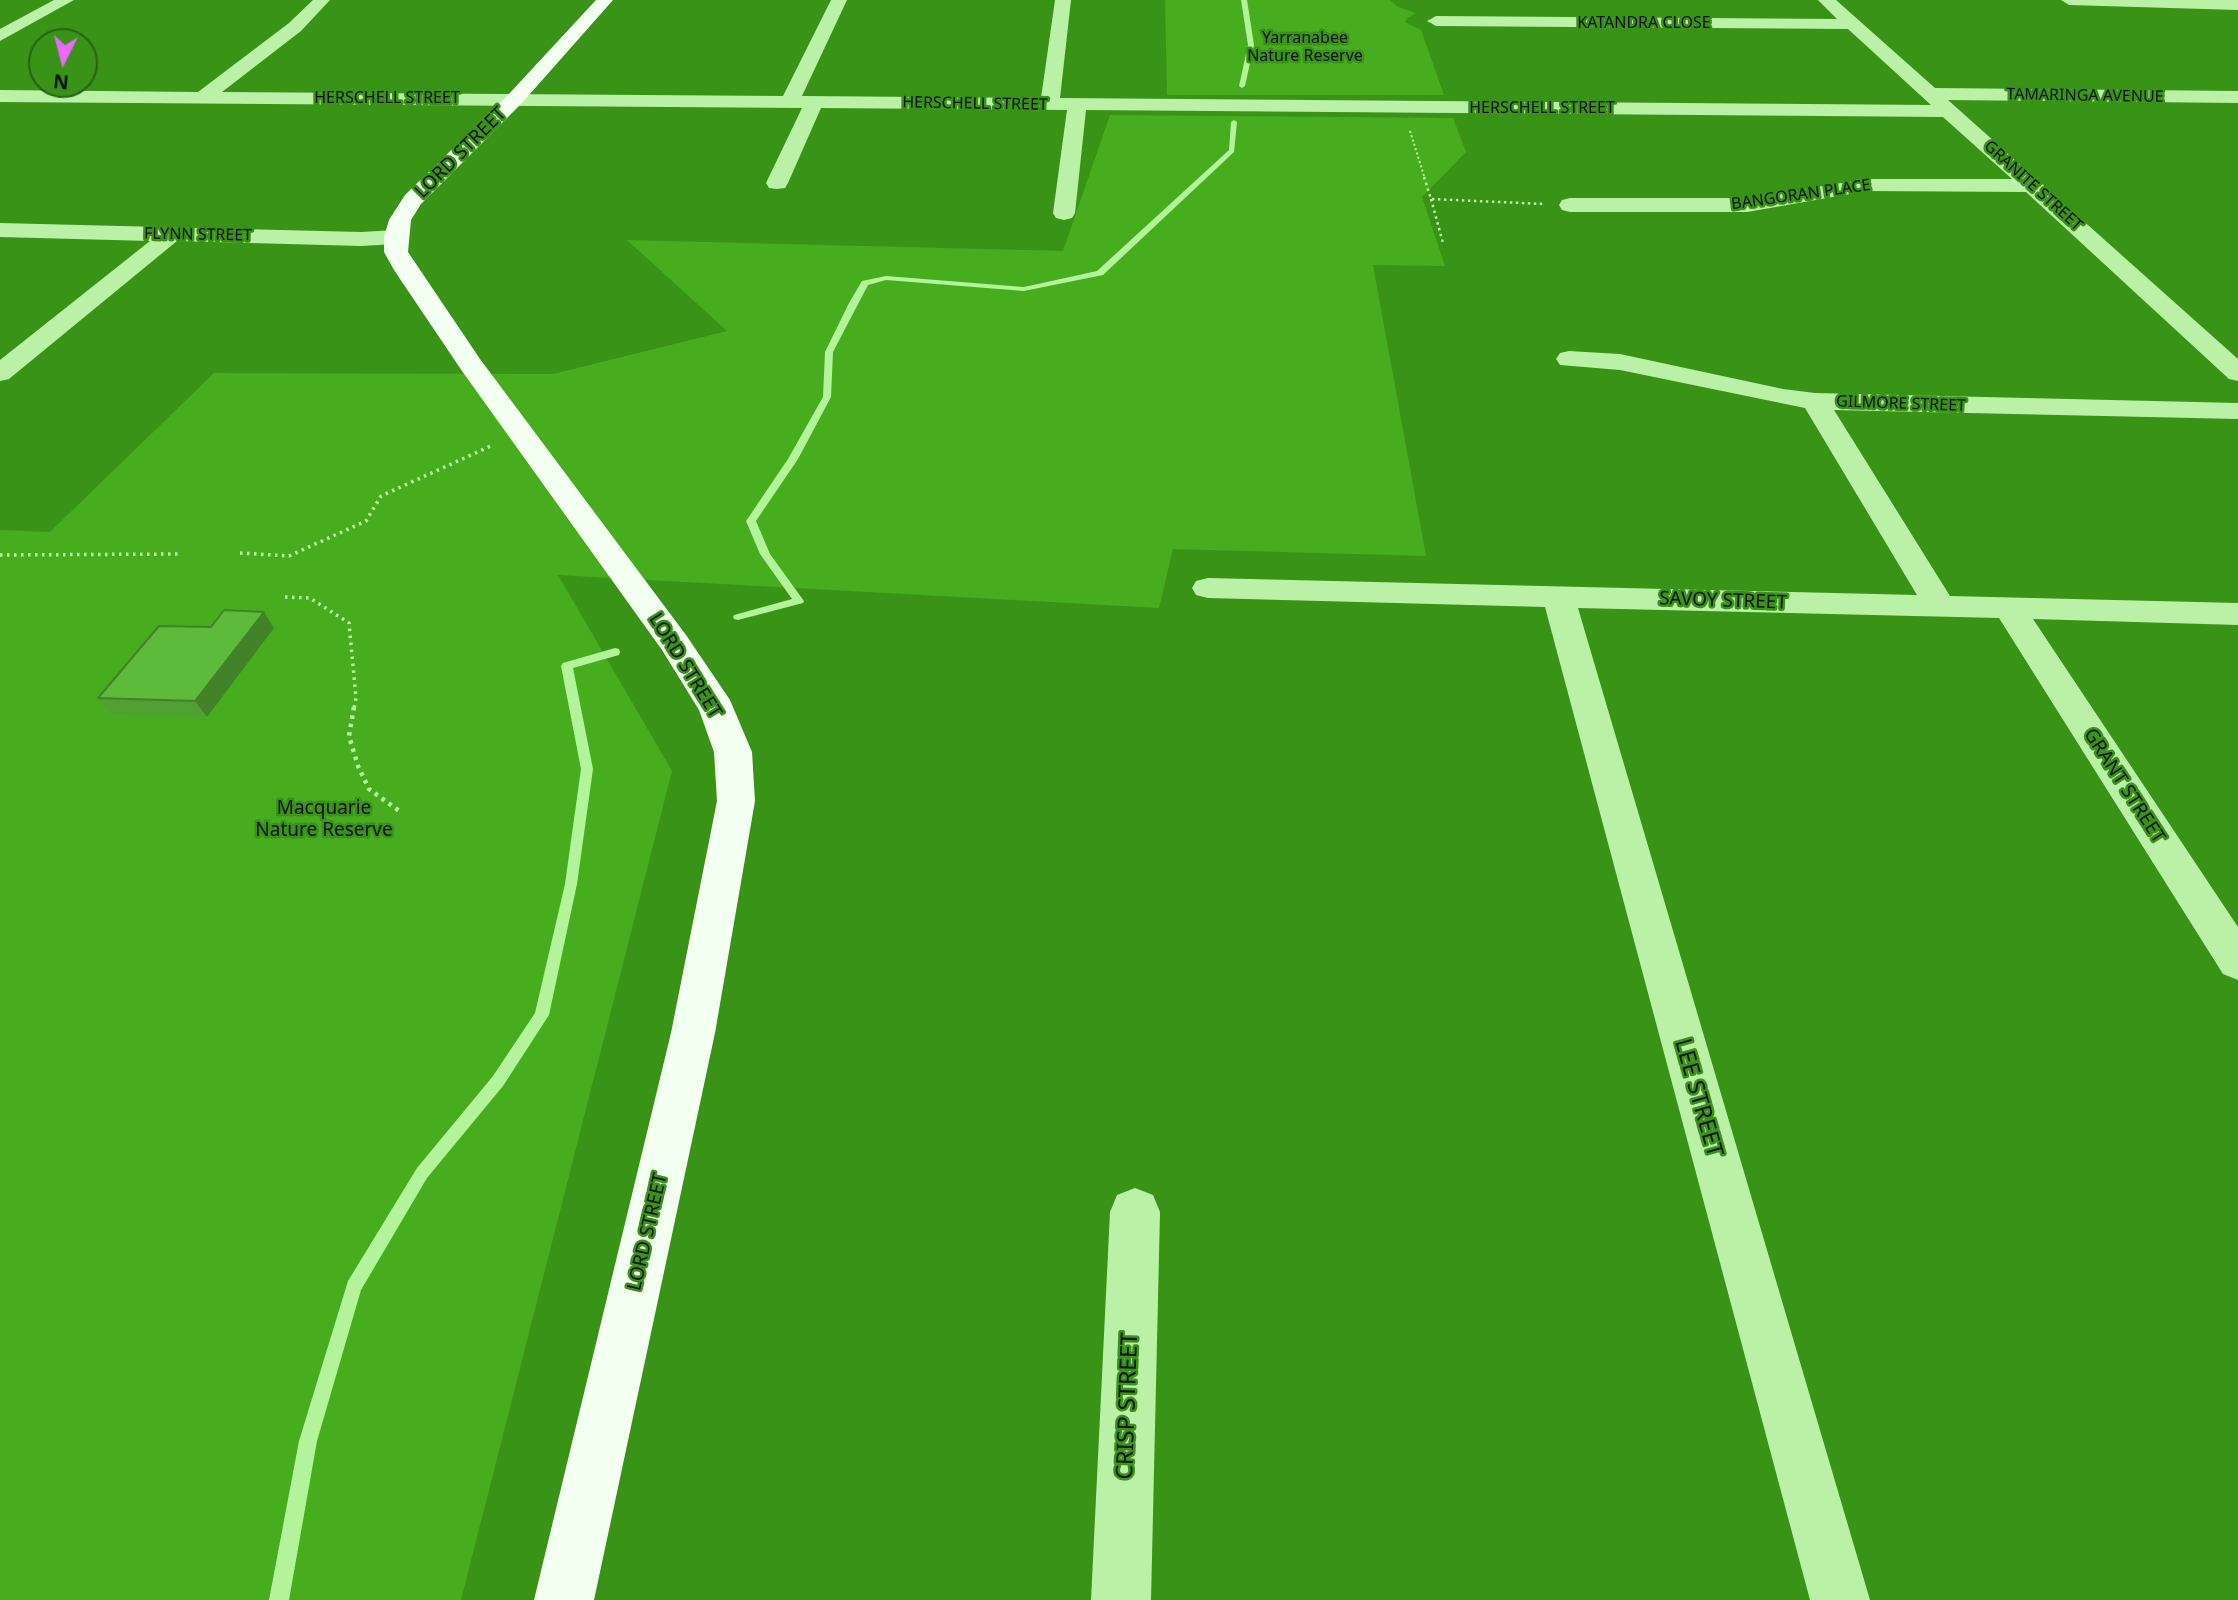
<!DOCTYPE html>
<style>
body{margin:0}
#map{position:relative;width:2238px;height:1600px;overflow:hidden;background:#389317;font-family:"Noto Sans",sans-serif}
canvas{display:block}
.north{position:absolute;left:28px;top:28px;width:70px;height:70px;box-sizing:border-box;background:#389317;border:2px solid #285f15;border-radius:50%;rotate:186deg;font-size:19px;font-weight:700;line-height:28px;text-align:center;color:#111}
.north::after{content:'';display:block;margin:auto;width:24px;height:32px;background:#ed66ff;clip-path:polygon(50% 0,100% 100%,50% 72%,0 100%)}
</style>
<div id="map">
<canvas width="2238" height="1600"></canvas>
<div class="north">N</div>
</div>
<script>
const ctx = document.querySelector('canvas').getContext('2d');
ctx.lineJoin = 'round';
function fill(path, color) {
  ctx.fillStyle = color;
  ctx.fill(path, 'evenodd');
}
function shape(rows) {
  const path = new Path2D();
  for (const r of rows) {
    path.moveTo(r[0], r[1]);
    for (let i = 2; i < r.length; i += 2) path.lineTo(r[i], r[i + 1]);
  }
  return path;
}
function trace(path, color, width, dash) {
  ctx.strokeStyle = color;
  ctx.lineWidth = width;
  ctx.lineCap = dash ? 'butt' : 'round';
  ctx.setLineDash(dash || []);
  ctx.stroke(path);
}
function write(font, color, halo, rows, align = 'center') {
  ctx.font = font + ' "Noto Sans",sans-serif';
  ctx.lineWidth = 5;
  ctx.setLineDash([]);
  ctx.textBaseline = 'middle';
  ctx.strokeStyle = halo;
  ctx.fillStyle = color;
  for (const [text, x, y, turn = 0] of rows) {
    ctx.save();
    ctx.translate(x, y);
    ctx.rotate((+turn || 0) * Math.PI / 180);
    ctx.textAlign = isNaN(turn) ? turn : align;
    if (halo) ctx.strokeText(text, 0, 0);
    ctx.fillText(text, 0, 0);
    ctx.restore();
  }
}
fill(shape([
 [1165,0,1390,0,1398,7,1416,13,1407,18,1405,22,1421,30,1444,95,1167,95],
 [1110,115,1453,118,1466,152,1422,197,1445,266,1373,265,1426,556,1173,549,1159,608,558,575,672,771,461,1600,0,1600,0,530,50,532,214,373,553,374,727,331,627,240,1063,251]
]), '#47ad1f');
fill(shape([
 [1241,0,1247,0,1254,45,1245,86,1242,88,1239,86,1248,45,1241,0],
 [1234,120,1237,122,1234,152,1103,275,1024,291,886,280,868,285,833,352,831,397,798,459,756,521,770,554,804,601,803,603,738,620,734,619,733,617,734,615,792,599,760,554,746,521,788,459,823,397,825,352,849,303,862,281,886,276,1024,287,1097,271,1229,150,1231,122,1234,120],
 [615,648,619,649,620,652,619,655,573,668,593,769,577,884,549,1015,503,1086,427,1178,361,1290,317,1441,289,1600,269,1600,299,1441,348,1281,417,1168,493,1076,535,1013,565,884,581,769,561,666,563,663,615,648]
]), '#b3f399');
trace(shape([
 [1410,131,1425,179]
]), '#bbf1a7', 2, [2, 2.5]);
trace(shape([
 [1424,177,1431,199,1544,204],
 [1431,199,1443,243]
]), '#bbf1a7', 2.5, [2.5, 3.5]);
trace(shape([
 [240,553,289,556,366,521,381,496,493,445],
 [0,555,179,554],
 [285,597,310,598,349,623,356,698,354,709]
]), '#bbf1a7', 3.5, [2.5, 4.5]);
trace(shape([
 [354,707,349,736,358,766,369,789,402,813]
]), '#bbf1a7', 4.5, [3.5, 5]);
fill(shape([
 [54,0,74,0,0,41,0,29,54,0],
 [313,0,330,0,301,31,222,92,783,96,831,0,847,0,802,96,1041,98,1055,0,1071,0,1060,98,1931,105,1848,29,1436,26,1427,21,1436,16,1837,19,1818,0,1836,0,1935,88,2238,91,2238,103,1948,100,2238,359,2238,381,2229,379,2026,192,1867,191,1747,212,1570,212,1562,210,1559,205,1562,200,1570,198,1747,198,1867,179,2012,179,1943,117,1086,110,1075,213,1072,218,1064,220,1056,218,1053,213,1067,110,821,108,788,183,785,188,777,189,769,188,766,183,802,108,0,102,0,90,198,92,289,23,313,0],
 [2061,0,2238,0,2238,10,2069,5,2061,0],
 [0,223,361,232,396,230,404,232,408,237,404,242,396,244,361,246,177,241,9,379,0,381,0,360,150,241,0,237,0,223],
 [1569,351,1620,354,1783,389,1815,393,2238,403,2238,419,1834,410,1950,596,2238,603,2238,625,2033,619,2238,927,2238,980,2223,974,1999,618,1578,608,1870,1600,1810,1600,1545,607,1208,598,1196,595,1192,588,1196,581,1208,578,1917,595,1805,408,1620,370,1560,365,1556,359,1560,353,1569,351],
 [1135,1188,1153,1195,1160,1212,1151,1600,1091,1600,1110,1212,1117,1195,1135,1188]
]), '#bbf1a7');
fill(shape([
 [596,0,613,0,522,103,421,204,411,220,408,252,480,359,686,635,730,700,752,752,755,801,715,1033,594,1600,534,1600,671,1033,717,801,714,752,699,710,662,650,462,371,394,270,384,252,384,237,389,220,405,195,508,95,596,0]
]), '#f3fff0');
fill(shape([
 [264,612,274,628,207,717,111,714,98,698]
]), '#51a033');
fill(shape([
 [264,612,274,628,207,717,195,701]
]), '#428229');
const building = shape([
 [224,610,264,612,195,701,98,698,159,626,211,627,224,610]
]);
fill(building, '#5eba3b');
trace(building, '#428229', 2);
write('16px', '#111', '#389317', [
 ["KATANDRA CLOSE",1644,23],
 ["TAMARINGA AVENUE",2085,96,1],
 ["HERSCHELL STREET",387,98],
 ["HERSCHELL STREET",975,104,1],
 ["HERSCHELL STREET",1542,108],
 ["GRANITE STREET",2033,186,42],
 ["BANGORAN PLACE",1801,195,-8],
 ["FLYNN STREET",198,235,1],
 ["GILMORE STREET",1901,404,2]
]);
write('16px', '#111', '#389317', [
 ["Yarranabee",1305,38],
 ["Nature Reserve",1305,56]
]);
write('19px', '#111', '#389317', [
 ["LORD STREET",461,153,-45],
 ["SAVOY STREET",1723,601,2],
 ["LORD STREET",685,666,58],
 ["GRANT STREET",2124,786,57],
 ["LORD STREET",648,1232,-77]
]);
write('19px', '#111', '#389317', [
 ["Macquarie",324,809],
 ["Nature Reserve",324,831]
]);
write('23px', '#111', '#389317', [
 ["LEE STREET",1698,1098,74],
 ["CRISP STREET",1128,1406,-88]
]);
</script>
